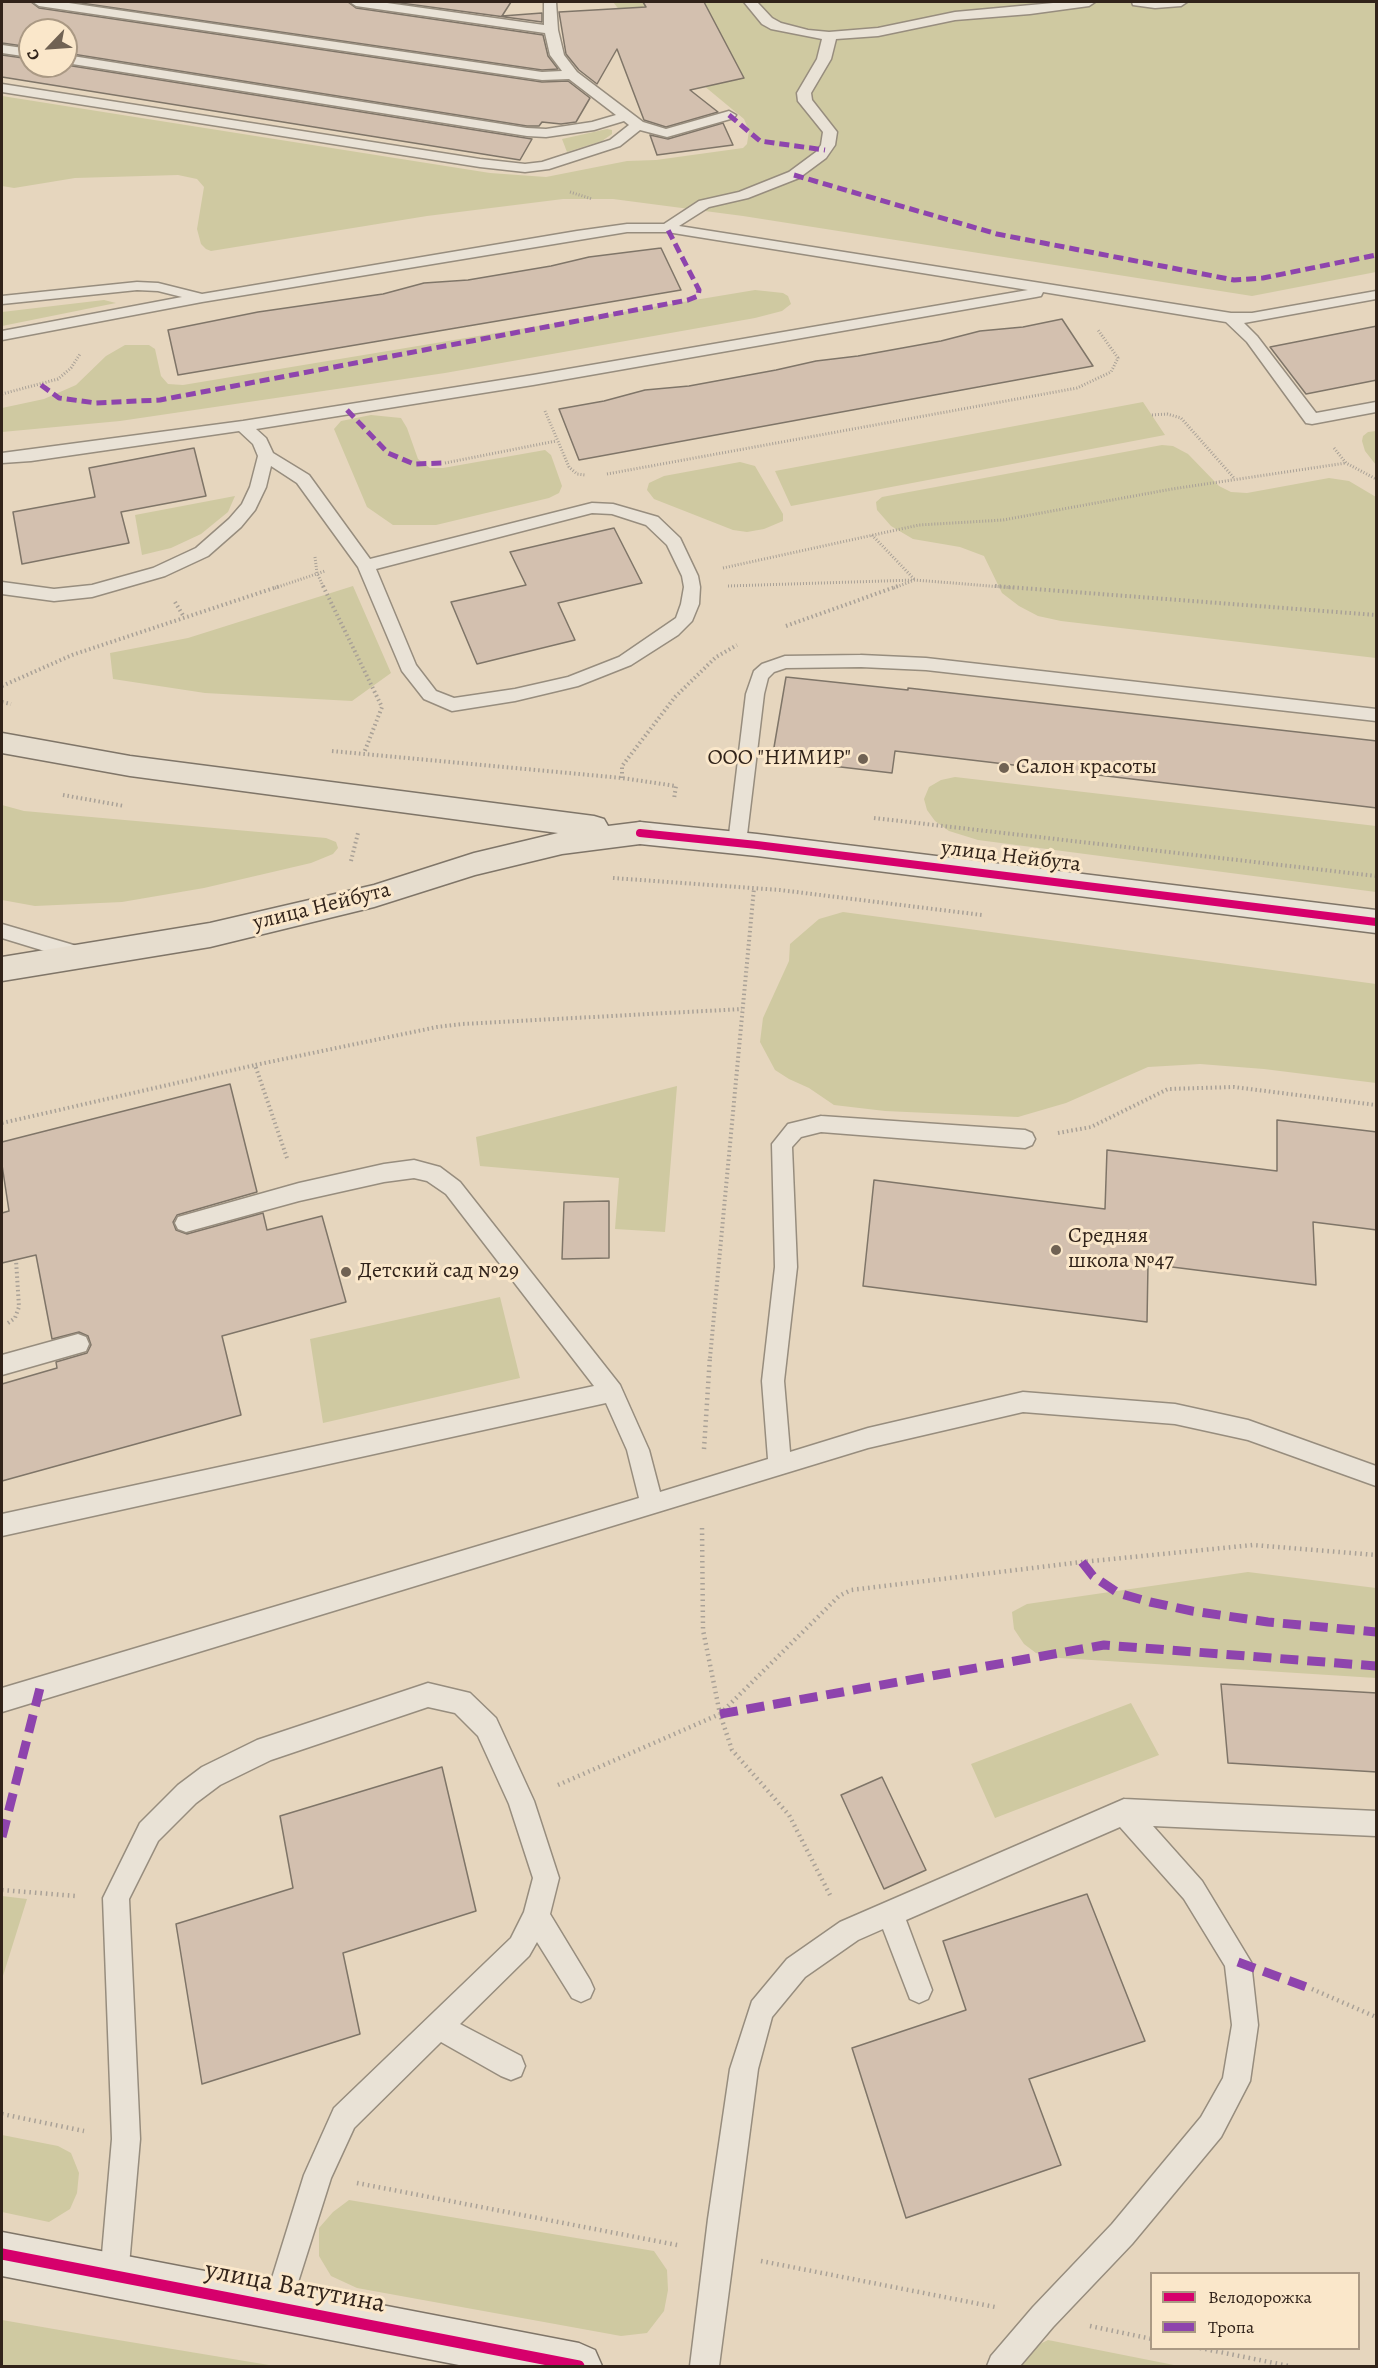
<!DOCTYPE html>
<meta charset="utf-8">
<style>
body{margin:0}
#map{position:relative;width:1378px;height:2368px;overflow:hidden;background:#e6d6be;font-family:Alegreya,serif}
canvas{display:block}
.frame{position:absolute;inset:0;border:3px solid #31231a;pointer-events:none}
.legend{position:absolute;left:1150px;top:2272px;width:210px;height:78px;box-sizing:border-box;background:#fae7ca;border:2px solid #aa9984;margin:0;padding:8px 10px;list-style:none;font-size:18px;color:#31231a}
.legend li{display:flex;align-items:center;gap:12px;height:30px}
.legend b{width:30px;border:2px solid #aa9984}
.north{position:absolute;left:18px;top:18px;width:60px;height:60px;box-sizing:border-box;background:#fae7ca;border:2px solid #aa9984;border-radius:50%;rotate:245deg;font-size:16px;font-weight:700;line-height:24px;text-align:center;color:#31231a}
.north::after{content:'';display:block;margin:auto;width:21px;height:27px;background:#706253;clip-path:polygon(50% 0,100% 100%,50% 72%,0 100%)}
</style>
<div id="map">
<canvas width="1378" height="2368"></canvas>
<div class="frame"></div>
<ul class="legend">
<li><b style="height:8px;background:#d6006c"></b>Велодорожка</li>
<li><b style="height:8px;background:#8e44ad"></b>Тропа</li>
</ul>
<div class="north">С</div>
</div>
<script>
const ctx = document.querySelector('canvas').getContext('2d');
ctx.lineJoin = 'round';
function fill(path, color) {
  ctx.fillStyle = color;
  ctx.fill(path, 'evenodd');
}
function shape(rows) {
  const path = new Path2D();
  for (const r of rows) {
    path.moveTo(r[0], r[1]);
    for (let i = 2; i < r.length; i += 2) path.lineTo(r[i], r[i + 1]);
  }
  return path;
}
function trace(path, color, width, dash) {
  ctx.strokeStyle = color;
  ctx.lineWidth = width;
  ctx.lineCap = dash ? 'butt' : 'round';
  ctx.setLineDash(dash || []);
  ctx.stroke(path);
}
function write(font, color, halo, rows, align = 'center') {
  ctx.font = font + ' Alegreya,serif';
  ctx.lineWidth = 6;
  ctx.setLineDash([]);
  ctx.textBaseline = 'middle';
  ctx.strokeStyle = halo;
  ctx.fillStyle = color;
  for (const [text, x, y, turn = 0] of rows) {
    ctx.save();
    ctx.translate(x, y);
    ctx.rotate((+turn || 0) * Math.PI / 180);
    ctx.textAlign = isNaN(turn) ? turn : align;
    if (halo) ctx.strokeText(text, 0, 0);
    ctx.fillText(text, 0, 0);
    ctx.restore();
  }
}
fill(shape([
 [613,2,1376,2,1376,272,1252,296,743,216,613,199,563,199,427,216,211,251,206,249,201,244,197,229,204,187,197,179,178,175,75,178,14,188,2,186,2,96,490,173,546,177,627,161,656,160,743,148,747,144,749,131,744,119,633,27],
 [607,129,612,130,612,134,602,141,567,152,562,139],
 [755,290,783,293,788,296,791,304,782,311,755,318,445,373,120,421,2,432,2,408,44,399,76,385,106,356,125,345,149,345,155,349,161,376,168,384,183,385],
 [104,300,116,303,2,326,2,312],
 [1143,402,1165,435,791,506,775,471],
 [371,415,401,418,407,428,418,459,430,468,443,468,545,450,551,455,562,486,559,493,549,498,436,525,393,525,367,507,334,429,341,421],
 [1376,431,1376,465,1365,451,1362,441,1363,436,1368,432],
 [1162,445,1173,446,1188,454,1219,486,1231,492,1247,493,1329,478,1349,481,1376,497,1376,658,1061,621,1038,616,1019,606,1002,593,984,556,960,547,913,539,891,526,877,510,876,502,882,497],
 [740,462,755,466,783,514,783,521,764,529,747,532,733,530,654,499,647,490,649,483,664,476],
 [235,496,228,512,201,534,171,548,142,555,135,515],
 [353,586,391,673,352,701,205,693,113,679,110,653,188,638],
 [955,777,1376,826,1376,892,978,840,949,831,935,821,927,810,924,799,929,787,941,780],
 [2,805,24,811,326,838,336,842,338,848,333,854,311,863,204,888,122,902,35,906,2,900],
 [843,912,1376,984,1376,1083,1264,1069,1200,1064,1148,1067,1066,1103,1018,1117,885,1111,834,1105,809,1088,789,1079,775,1070,760,1042,763,1018,789,961,790,944,819,919],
 [677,1086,665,1232,615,1229,619,1178,480,1166,476,1137],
 [500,1297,520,1378,323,1423,310,1339],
 [1248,1572,1376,1588,1376,1678,1060,1658,1036,1653,1024,1644,1014,1629,1012,1612,1027,1604],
 [1131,1703,1159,1755,995,1818,971,1764],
 [2,1896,27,1899,2,1979],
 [2,2135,58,2146,71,2153,79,2173,77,2193,70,2209,49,2222,2,2212],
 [349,2200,654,2251,667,2270,668,2290,664,2311,647,2333,621,2336,357,2288,331,2276,319,2256,319,2228,333,2212],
 [2,2320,100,2337,275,2366,2,2366],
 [1048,2340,1179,2366,1022,2366,1038,2345]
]), '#cfc9a1');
const building = shape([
 [2,2,31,2,39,8,542,82,568,81,590,98,576,122,561,124,542,122,539,126,527,126,66,53,66,30,30,30,30,47,2,43,2,2],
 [74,2,348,2,356,8,543,35,548,56,558,69,542,70,74,2],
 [393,2,511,2,502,16,542,13,542,22,393,2],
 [643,2,704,2,744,78,690,90,718,112,666,127,644,120,617,49,597,84,579,70,566,54,559,12,646,7,643,2],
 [2,55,30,59,30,66,66,65,532,139,520,160,2,77,2,55],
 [723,123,733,145,657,155,650,135,668,139,723,123],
 [661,248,681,290,178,375,168,330,258,312,383,294,424,283,468,280,551,266,589,257,661,248],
 [1062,319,1093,366,579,460,559,409,604,401,645,390,689,386,776,370,816,361,858,356,941,341,980,331,1023,327,1062,319],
 [1377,326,1377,380,1306,394,1270,347,1377,326],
 [194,448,206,496,121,512,129,543,22,564,13,512,95,497,89,468,194,448],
 [614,528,642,583,558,603,575,640,477,664,451,602,526,585,510,552,614,528],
 [786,677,908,690,908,688,1377,741,1377,808,895,751,892,773,772,759,786,677],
 [230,1084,257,1192,177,1215,173,1222,176,1230,187,1234,263,1213,267,1230,322,1216,346,1302,222,1336,241,1415,2,1481,2,1384,57,1368,56,1362,87,1353,91,1345,88,1336,79,1332,52,1339,36,1255,2,1263,2,1213,9,1211,2,1165,2,1142,230,1084],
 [1277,1120,1377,1132,1377,1230,1313,1222,1316,1285,1148,1264,1147,1322,863,1286,874,1180,1105,1209,1107,1150,1277,1171,1277,1120],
 [609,1201,609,1258,562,1259,564,1202,609,1201],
 [1221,1684,1377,1693,1377,1772,1228,1763,1221,1684],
 [442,1767,476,1911,343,1953,360,2034,202,2084,176,1924,293,1888,280,1816,442,1767],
 [882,1777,926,1870,884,1889,841,1795,882,1777],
 [1087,1894,1145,2041,1029,2079,1061,2165,906,2218,852,2048,966,2010,943,1941,1087,1894]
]);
fill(building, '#d3c0af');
trace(building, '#7f7568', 1.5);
const lane = shape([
 [33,2,62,2,542,72,562,71,550,55,545,33,356,6,350,2,380,2,544,25,544,2,556,2,558,30,564,55,577,72,643,122,666,129,729,111,736,115,734,118,667,137,640,130,620,146,549,169,525,172,480,167,2,92,2,84,480,159,525,164,542,162,610,140,629,125,624,121,594,130,546,137,527,136,66,63,66,55,527,128,546,129,592,122,616,115,569,79,542,80,39,6,33,2],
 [744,2,757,2,772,18,781,23,808,30,829,32,878,28,955,12,1064,2,1095,2,1089,6,1030,14,955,20,878,36,836,39,831,59,811,93,812,100,837,132,835,145,826,158,799,178,748,198,709,207,679,226,1231,313,1252,313,1376,291,1376,299,1244,323,1257,336,1316,413,1376,402,1376,412,1312,424,1306,423,1247,342,1226,322,1043,292,1041,296,1036,297,533,385,256,429,266,438,273,453,309,475,370,559,592,503,613,504,658,517,680,538,698,576,700,587,699,604,692,621,678,635,631,665,578,686,515,701,452,711,424,699,402,671,358,567,297,483,271,466,266,487,255,510,241,527,208,556,165,576,92,597,54,601,2,594,2,582,54,589,92,585,153,568,196,548,229,519,242,504,250,487,258,456,253,444,239,431,31,461,2,463,2,453,243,421,533,375,1028,290,667,232,627,232,202,302,2,340,2,331,182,297,158,291,137,290,2,304,2,296,137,282,158,283,202,294,577,231,627,224,664,224,699,201,739,192,789,172,816,152,821,145,823,132,798,101,797,93,817,59,822,39,771,29,762,24,744,2],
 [592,513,612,514,646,525,667,545,682,576,684,587,681,604,676,618,619,657,568,677,515,689,454,698,436,691,416,665,376,569,592,513],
 [1132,2,1187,2,1181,6,1155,8,1133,5,1132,2],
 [2,45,30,49,30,57,2,53,2,45],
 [861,655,926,658,1376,709,1376,721,926,670,861,667,786,668,774,672,768,678,764,694,746,843,744,848,737,850,730,848,728,843,746,694,754,671,762,664,785,656,861,655],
 [2,924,94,951,97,956,94,961,87,964,2,938,2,924],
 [821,1116,1025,1130,1032,1133,1035,1139,1032,1145,1025,1148,821,1132,801,1137,792,1147,797,1267,784,1381,790,1452,868,1428,1023,1392,1175,1404,1248,1420,1376,1466,1376,1486,1248,1440,1175,1424,1023,1412,868,1448,2,1712,2,1688,639,1498,627,1450,606,1403,2,1536,2,1514,594,1386,446,1194,427,1181,414,1178,384,1182,299,1201,186,1232,178,1229,175,1223,178,1217,299,1183,384,1164,414,1160,440,1167,460,1182,620,1385,649,1450,660,1492,768,1459,762,1381,775,1267,772,1144,788,1124,821,1116],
 [78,1334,86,1337,89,1344,86,1351,2,1375,2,1355,78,1334],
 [428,1683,470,1693,496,1718,534,1801,559,1878,550,1914,590,1980,594,1989,590,1998,581,2002,572,1998,537,1942,529,1956,460,2024,521,2056,525,2066,521,2076,511,2080,501,2076,441,2042,354,2128,331,2178,287,2317,277,2321,267,2317,263,2307,304,2175,334,2108,511,1938,524,1912,533,1878,509,1804,478,1736,455,1713,428,1707,271,1760,220,1785,196,1803,158,1841,129,1899,140,2139,128,2277,124,2287,114,2291,104,2287,100,2277,112,2139,103,1898,140,1823,178,1785,202,1767,257,1740,428,1683],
 [1124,1799,1376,1811,1376,1836,1153,1826,1202,1881,1251,1962,1258,2025,1250,2081,1221,2137,1132,2244,1053,2327,1020,2366,987,2366,991,2356,1033,2307,1112,2224,1201,2117,1223,2078,1232,2025,1225,1966,1184,1899,1120,1827,906,1920,932,1990,928,1999,919,2003,910,1999,883,1929,858,1940,805,1977,772,2017,758,2069,719,2366,690,2366,708,2219,730,2069,752,2001,787,1959,840,1922,1124,1799]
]);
const secondary = shape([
 [640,822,757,834,1376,910,1376,933,757,856,640,844,630,841,625,833,630,825,640,822],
 [2,2232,579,2343,595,2350,602,2366,464,2366,2,2276,2,2232]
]);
const primary = shape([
 [2,733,130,756,594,816,604,819,608,826,640,822,650,825,655,833,650,841,640,844,562,854,475,875,374,907,210,947,2,981,2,957,210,923,374,885,474,853,558,833,130,776,2,753,2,733]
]);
trace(lane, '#978d7e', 3);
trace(secondary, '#7f7568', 3);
trace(primary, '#7f7568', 3);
trace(shape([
 [570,192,592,199],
 [2,394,58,379,71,368,80,354],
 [545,411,569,467,577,474,585,475],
 [1152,415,1167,414,1181,418,1234,478],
 [1334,448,1346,463,1376,479],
 [445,463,556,441],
 [607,474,1077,388,1111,372,1118,358,1098,330],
 [872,535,915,580],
 [315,557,317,573,324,588],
 [723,568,919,525,1003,520,1172,489,1346,463],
 [728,586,915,580,1015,588],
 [275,588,325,571],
 [894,588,912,581]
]), '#a9a197', 3, [1, 2]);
trace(shape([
 [323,586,382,707,364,753],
 [995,586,1376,615],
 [175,602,184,617],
 [786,626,898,586],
 [2,686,72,655,280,586],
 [2,702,11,704],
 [332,751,622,778,676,786,674,799],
 [622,778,622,766,675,697,716,657,737,645],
 [63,795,124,806],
 [874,818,1376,876],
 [351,861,358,833],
 [613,878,780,890,982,915],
 [2,1123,255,1065],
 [1058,1133,1091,1127,1168,1089,1234,1087,1376,1105],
 [287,1158,255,1065,437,1027,462,1024,742,1009],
 [8,1323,15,1318,19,1307,16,1260],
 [710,1358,754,888]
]), '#a9a197', 4, [1.5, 3]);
trace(shape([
 [704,1449,710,1356],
 [558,1785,720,1714,703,1630,702,1526],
 [2,1890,76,1896],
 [830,1895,789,1815,732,1750,720,1714,839,1596,851,1590,1082,1562,1253,1545,1376,1555],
 [1312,1989,1376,2017],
 [2,2114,84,2131],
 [357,2183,677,2245],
 [761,2261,995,2307],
 [1090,2326,1152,2339],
 [1200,2348,1289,2366]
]), '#a9a197', 4.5, [1.5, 4]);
fill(lane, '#e9e2d6');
fill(secondary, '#e9e2d6');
fill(primary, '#e6ddce');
trace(shape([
 [729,115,760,141,825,150],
 [794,175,997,234,1234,280,1263,278,1376,255],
 [41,385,59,398,96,403,160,400,688,300,698,296,699,290,667,228],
 [347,410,388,453,414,464,445,463]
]), '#8e44ad', 5, [10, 5]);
trace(shape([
 [1082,1562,1093,1576,1118,1593,1150,1602,1192,1611,1268,1622,1376,1632],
 [720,1714,1104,1645,1376,1666],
 [2,1837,40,1688],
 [1238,1962,1312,1989]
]), '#8e44ad', 9, [18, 9]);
trace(shape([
 [640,833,757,845,1376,922]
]), '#d6006c', 8);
trace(shape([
 [2,2254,579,2366]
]), '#d6006c', 11);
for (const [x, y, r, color] of [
 [863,759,6,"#706253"],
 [1004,768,6,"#706253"],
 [1056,1250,6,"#706253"],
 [346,1272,6,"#706253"]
]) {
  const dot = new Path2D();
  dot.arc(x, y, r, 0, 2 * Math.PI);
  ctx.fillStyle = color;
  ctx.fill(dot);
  trace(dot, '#fae7ca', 2);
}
write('22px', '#31231a', '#fae7ca', [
 ["ООО \"НИМИР\"",851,759,"right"],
 ["Салон красоты",1016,768],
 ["Средняя",1068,1237],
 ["школа №47",1068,1262],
 ["Детский сад №29",358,1272]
], 'left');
write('22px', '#31231a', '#fae7ca', [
 ["улица Нейбута",1011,857,7],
 ["улица Нейбута",322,907,-14]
]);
write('27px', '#31231a', '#fae7ca', [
 ["улица Ватутина",295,2288,11]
]);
</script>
